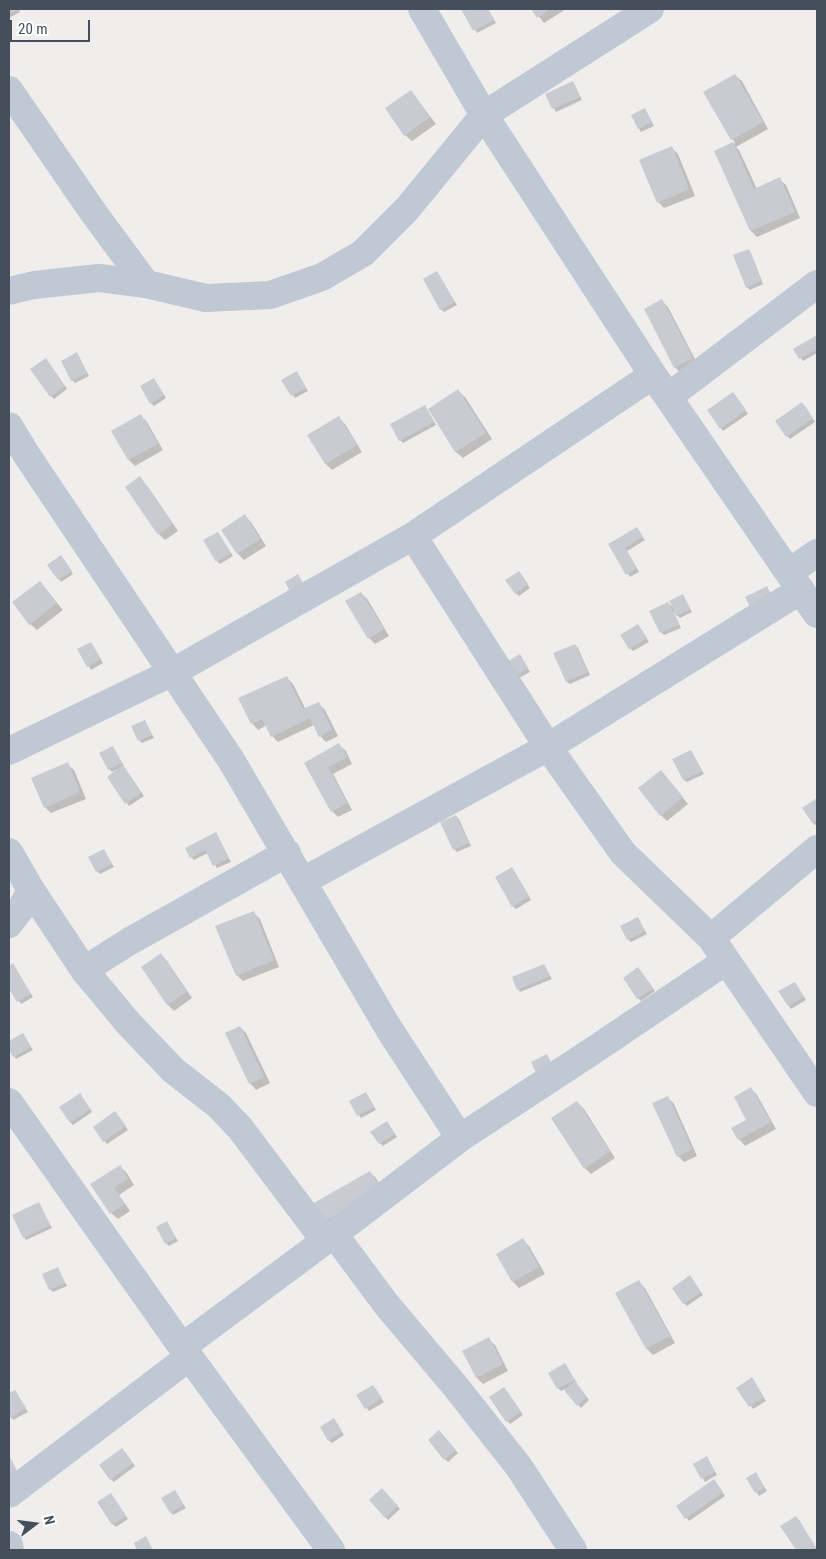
<!DOCTYPE html>
<style>
body{margin:0}
#map{position:relative;width:826px;height:1559px;overflow:hidden;background:#f0eded;font-family:"Roboto Condensed",sans-serif}
canvas{display:block}
.frame{position:absolute;inset:0;border:10px solid #454f5b;pointer-events:none}
.north{position:absolute;left:10px;top:1499px;width:50px;height:50px;-webkit-text-stroke:4px #fff;paint-order:stroke;rotate:75deg;font-size:14px;font-weight:700;line-height:20px;text-align:center;color:#454f5b}
.north::after{content:'';display:block;margin:auto;width:18px;height:22px;background:#454f5b;clip-path:polygon(50% 0,100% 100%,50% 72%,0 100%)}
.scale{position:absolute;left:10px;top:20px;width:80px;height:22px;box-sizing:border-box;border:2px solid #454f5b;border-top:0;padding-left:6px;font-size:15px;line-height:18px;white-space:nowrap;color:#454f5b;-webkit-text-stroke:4px #fff;paint-order:stroke}
</style>
<div id="map">
<canvas width="826" height="1559"></canvas>
<div class="frame"></div>
<div class="north">N</div>
<div class="scale">20 m</div>
</div>
<script>
const ctx = document.querySelector('canvas').getContext('2d');
ctx.lineJoin = 'round';
function fill(path, color) {
  ctx.fillStyle = color;
  ctx.fill(path, 'evenodd');
}
function shape(rows) {
  const path = new Path2D();
  for (const r of rows) {
    path.moveTo(r[0], r[1]);
    for (let i = 2; i < r.length; i += 2) path.lineTo(r[i], r[i + 1]);
  }
  return path;
}
function trace(path, color, width, dash) {
  ctx.strokeStyle = color;
  ctx.lineWidth = width;
  ctx.lineCap = dash ? 'butt' : 'round';
  ctx.setLineDash(dash || []);
  ctx.stroke(path);
}
fill(shape([
 [9,9,19,9,20,12,9,18],
 [463,9,488,9,496,23,477,33],
 [533,9,566,9,544,23],
 [735,75,742,81,768,129,736,147,739,150,757,189,779,179,786,185,800,218,757,237,751,231,716,151,735,143,705,93],
 [573,82,582,100,556,112,546,94],
 [411,91,436,124,412,141,405,135],
 [645,110,654,126,641,132,632,116],
 [672,148,678,154,695,196,664,208,658,202],
 [748,250,751,253,763,284,750,290,747,287],
 [437,273,457,305,444,312,441,309],
 [662,301,668,307,698,365,681,374,675,367],
 [817,337,817,353,803,361,795,350],
 [79,357,89,376,75,383,72,380],
 [48,362,67,389,54,399,51,396],
 [299,376,308,391,295,398,283,381],
 [154,379,166,398,154,406,151,403],
 [458,391,465,397,492,439,463,458,456,452,430,409],
 [733,393,748,414,723,431,721,428],
 [425,406,436,425,403,443,400,440],
 [805,406,815,422,790,439,787,436],
 [141,416,147,422,163,450,135,466,129,460,113,431],
 [339,418,345,424,362,452,332,470,326,464,309,436],
 [146,484,178,531,165,540,159,534],
 [245,516,251,522,266,546,244,560,238,554,222,530],
 [637,529,645,540,627,551,639,572,630,577,610,545],
 [218,533,233,556,220,564,217,561],
 [64,560,73,574,61,582,59,579],
 [521,575,530,588,519,596,516,593],
 [40,582,63,610,37,630,30,624],
 [361,593,368,600,389,636,375,644,369,638],
 [683,595,692,612,680,618,673,611,681,628,664,635,661,632,668,603,675,610],
 [638,625,649,642,633,651,630,648],
 [91,643,103,663,91,670,79,650],
 [575,645,578,648,590,675,570,684,567,682,555,654],
 [522,659,530,672,517,679,514,677],
 [286,677,293,684,306,710,319,704,325,710,338,736,326,742,320,736,314,725,278,742,272,736,267,725,258,730,252,723],
 [145,721,154,738,142,743,139,740],
 [339,745,346,751,352,764,333,774,352,810,338,817,332,811,306,763],
 [113,747,124,766,123,766,144,796,129,806,108,777,118,768,112,772,109,769],
 [691,751,704,774,687,782,684,780],
 [67,764,74,770,86,799,51,813,45,807],
 [661,771,688,804,667,821,661,815],
 [817,799,817,824,815,825,813,823],
 [456,816,459,819,471,846,457,852,454,849],
 [216,834,231,862,217,868,208,853,194,860,191,857],
 [104,851,114,867,100,874,97,871],
 [514,871,531,900,516,909,513,906],
 [253,912,260,919,279,967,243,981,237,975],
 [638,919,647,934,631,942,628,939],
 [161,955,167,961,192,998,174,1011,168,1005,142,967],
 [13,965,33,997,21,1004,9,986,9,967],
 [544,965,552,979,520,992,518,989],
 [641,972,655,991,641,1001,638,998],
 [797,986,806,1000,791,1009,789,1006],
 [240,1027,246,1033,270,1083,256,1090,250,1083],
 [23,1034,33,1050,16,1059,9,1047,9,1042],
 [751,1089,757,1095,776,1129,745,1146,739,1139,748,1120],
 [368,1096,376,1110,361,1118,350,1102],
 [83,1098,92,1112,73,1125,70,1122],
 [668,1098,674,1104,697,1156,684,1162,678,1156],
 [577,1102,584,1109,615,1158,591,1174,585,1168],
 [118,1116,128,1130,107,1144,94,1128],
 [389,1125,397,1137,383,1146,380,1143],
 [119,1166,126,1172,134,1185,119,1195,130,1211,118,1219,111,1213,92,1184],
 [370,1172,376,1178,386,1196,321,1233,315,1226],
 [39,1204,52,1228,26,1240,24,1237],
 [166,1223,178,1241,169,1246,166,1243],
 [523,1240,529,1246,545,1274,519,1288,513,1282],
 [58,1269,67,1286,53,1292,50,1289],
 [690,1277,703,1295,687,1306,684,1303],
 [638,1281,645,1288,675,1343,653,1355,647,1349,616,1294],
 [488,1339,495,1345,508,1371,483,1384,477,1378],
 [565,1365,577,1383,576,1383,589,1400,581,1408,565,1389,561,1391,558,1388,550,1373],
 [754,1382,766,1401,753,1409,738,1388],
 [373,1386,384,1402,369,1411,358,1396],
 [15,1391,28,1412,13,1420,9,1414,9,1395],
 [507,1391,523,1415,510,1424,507,1421],
 [337,1423,344,1435,332,1443,329,1440],
 [442,1435,458,1453,448,1462,445,1459],
 [125,1452,135,1466,114,1482,111,1479],
 [9,1457,19,1474,9,1479],
 [709,1461,717,1475,705,1482,695,1464],
 [756,1474,767,1491,759,1496,748,1478],
 [716,1484,725,1496,689,1521,678,1506],
 [382,1490,400,1509,388,1520,370,1500],
 [175,1492,186,1508,173,1515,163,1499],
 [114,1498,128,1519,116,1527,113,1524],
 [796,1517,799,1520,817,1550,797,1550,782,1526]
]), '#0003');
fill(shape([
 [9,9,18,9,9,14],
 [461,9,488,9,494,20,473,31],
 [531,9,550,9,537,18],
 [735,74,763,122,731,140,703,92],
 [573,81,580,97,552,109,545,94],
 [411,90,430,117,404,136,385,108],
 [645,108,652,122,638,129,631,115],
 [733,142,754,189,780,177,795,212,750,231,714,151],
 [672,146,689,189,657,203,639,160],
 [749,249,761,281,746,288,733,255],
 [437,271,455,302,440,310,423,279],
 [662,299,693,358,674,368,644,309],
 [817,335,817,349,799,359,793,349],
 [77,352,87,373,71,381,61,361],
 [46,358,65,386,50,397,30,369],
 [297,371,306,388,291,396,281,380],
 [154,378,164,395,150,404,140,386],
 [458,389,486,433,455,452,428,409],
 [733,392,746,410,720,429,707,410],
 [802,402,813,418,786,437,775,421],
 [425,405,434,422,399,441,390,424],
 [141,414,158,444,128,460,111,431],
 [339,416,357,445,325,464,307,435],
 [140,476,173,524,158,535,125,487],
 [245,514,260,539,237,554,221,530],
 [637,527,643,537,625,548,637,568,626,575,608,544],
 [218,532,231,553,216,562,203,540],
 [61,555,72,571,58,580,47,565],
 [519,571,528,584,515,594,505,580],
 [298,574,306,588,292,595,285,582],
 [40,581,57,603,29,625,12,602],
 [767,586,774,600,752,611,745,597],
 [361,592,384,629,368,639,345,601],
 [683,594,690,609,676,616,669,601],
 [668,602,679,625,660,633,649,611],
 [638,624,647,638,629,649,620,635],
 [91,642,101,659,87,667,77,649],
 [575,644,588,672,566,682,553,653],
 [520,654,528,668,513,677,505,663],
 [287,676,303,709,319,702,332,730,319,737,310,718,271,737,262,719,251,724,238,698],
 [145,720,152,735,138,741,131,726],
 [339,743,347,757,328,767,347,803,331,812,304,763],
 [113,746,122,763,108,770,99,753],
 [691,750,702,771,683,780,672,759],
 [68,762,80,792,44,808,31,778],
 [123,765,142,793,125,804,107,777],
 [661,770,683,797,660,816,638,788],
 [817,798,817,820,812,823,802,808],
 [456,815,469,843,453,850,440,822],
 [216,832,229,858,213,866,205,850,190,858,185,848],
 [104,849,112,864,96,872,88,857],
 [512,867,529,896,512,907,495,877],
 [254,911,274,960,236,976,215,926],
 [638,917,645,931,627,940,620,926],
 [161,953,187,992,167,1005,141,967],
 [13,963,31,994,17,1002,9,989,9,966],
 [544,964,550,976,517,990,512,977],
 [638,967,653,988,637,999,623,978],
 [795,982,804,997,788,1006,778,991],
 [240,1026,264,1077,249,1084,225,1033],
 [23,1033,31,1047,13,1057,9,1050,9,1041],
 [547,1054,554,1069,538,1077,531,1062],
 [751,1087,771,1122,738,1140,731,1128,746,1120,734,1097],
 [366,1092,374,1107,357,1116,349,1101],
 [80,1093,90,1109,70,1123,59,1107],
 [668,1096,692,1149,677,1157,652,1103],
 [577,1101,610,1151,584,1169,551,1118],
 [115,1111,126,1126,103,1142,93,1127],
 [387,1121,395,1134,379,1144,370,1132],
 [120,1165,128,1179,114,1188,125,1204,110,1214,90,1184],
 [370,1171,381,1189,314,1227,303,1209],
 [39,1202,50,1225,23,1238,12,1215],
 [167,1221,176,1238,165,1244,156,1227],
 [523,1238,539,1267,512,1282,496,1254],
 [58,1267,65,1283,49,1290,42,1274],
 [690,1275,701,1292,683,1304,672,1288],
 [639,1280,670,1336,646,1349,615,1293],
 [489,1337,503,1364,476,1378,462,1351],
 [565,1363,575,1380,557,1389,548,1373],
 [752,1377,764,1397,749,1407,736,1388],
 [575,1381,587,1397,577,1406,564,1390],
 [373,1385,382,1398,365,1409,356,1395],
 [504,1387,521,1412,506,1422,489,1397],
 [15,1390,26,1408,10,1418,9,1393],
 [334,1418,342,1432,328,1441,320,1427],
 [439,1430,456,1450,444,1460,428,1440],
 [122,1448,133,1463,110,1480,99,1465],
 [9,1455,17,1471,9,1475],
 [707,1456,715,1472,701,1479,693,1464],
 [756,1472,765,1488,755,1493,746,1478],
 [714,1479,723,1492,685,1519,676,1506],
 [382,1488,398,1506,385,1518,369,1500],
 [175,1490,184,1505,170,1513,161,1498],
 [111,1493,126,1516,112,1525,97,1502],
 [796,1516,816,1547,812,1550,796,1550,780,1526],
 [146,1536,153,1550,137,1550,134,1543]
]), '#c9cbd3');
trace(shape([
 [422,9,484,115,653,375,817,614],
 [9,90,93,212,146,284],
 [9,291,34,285,99,278,146,284,206,298,270,295,322,277,363,253,407,209,484,115,650,9],
 [668,397,817,284],
 [9,426,26,454,231,760,389,1029,460,1138],
 [413,536,548,747,623,853,711,938,817,1093],
 [789,572,817,553],
 [9,751,173,672,413,536,653,375],
 [9,852,31,890,84,970,129,1024,173,1070,219,1106,240,1128,325,1241],
 [303,881,548,747,801,590],
 [9,924,22,907,31,890],
 [711,938,817,849],
 [84,970,130,941,287,853],
 [9,1102,182,1347,331,1550],
 [334,1234,386,1304,456,1387,519,1467,573,1550],
 [182,1347,334,1234,460,1138,594,1050,726,961],
 [9,1494,189,1357],
 [9,1545,10,1550]
]), '#c0c8d3', 28);
</script>
